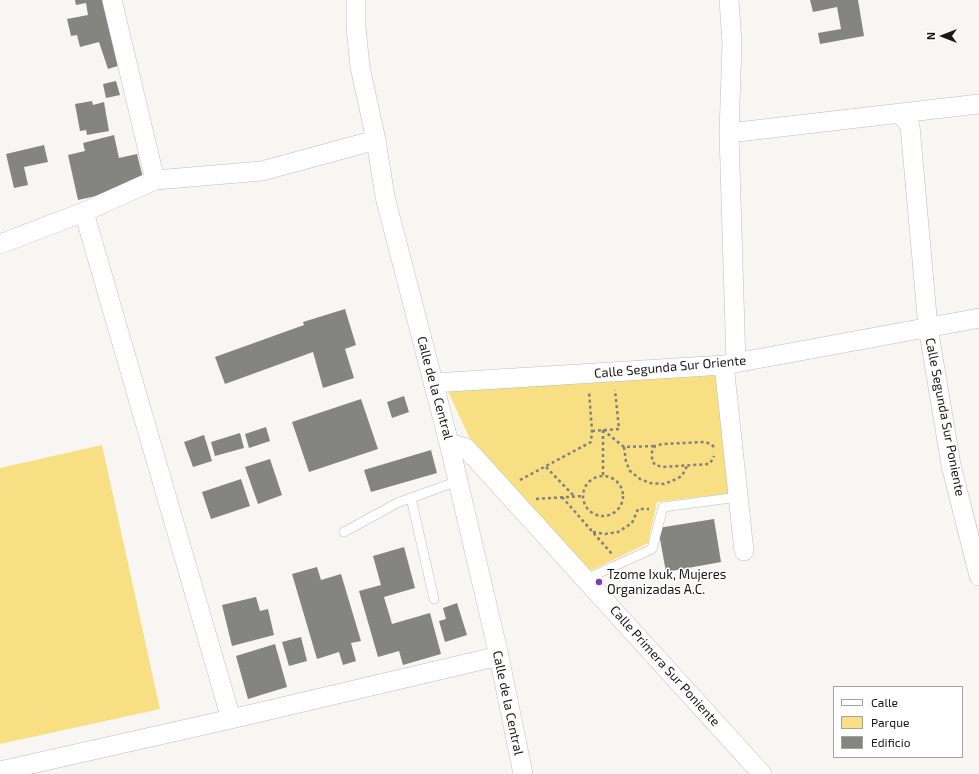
<!DOCTYPE html>
<style>
body{margin:0}
#map{position:relative;width:979px;height:774px;overflow:hidden;background:#f7f6f3;font-family:"Exo 2",sans-serif}
canvas{display:block}
.legend{position:absolute;left:833px;top:686px;width:130px;height:72px;box-sizing:border-box;background:#fff;border:1px solid #a3a3a2;margin:0;padding:5px 7px;list-style:none;font-size:12px;color:#191817}
.legend li{display:flex;align-items:center;gap:8px;height:20px}
.legend b{width:20px;border:1px solid #a3a3a2}
.north{position:absolute;left:923px;top:16px;width:40px;height:40px;-webkit-text-stroke:3px #fff;paint-order:stroke;rotate:270deg;font-size:11px;font-weight:700;line-height:16px;text-align:center;color:#191817}
.north::after{content:'';display:block;margin:auto;width:14px;height:18px;background:#191817;clip-path:polygon(50% 0,100% 100%,50% 72%,0 100%)}
</style>
<div id="map">
<canvas width="979" height="774"></canvas>
<ul class="legend">
<li><b style="height:5px;background:#fff"></b>Calle</li>
<li><b style="height:11px;background:#f9df83"></b>Parque</li>
<li><b style="height:11px;background:#848481"></b>Edificio</li>
</ul>
<div class="north">N</div>
</div>
<script>
const ctx = document.querySelector('canvas').getContext('2d');
ctx.lineJoin = 'round';
function fill(path, color) {
  ctx.fillStyle = color;
  ctx.fill(path, 'evenodd');
}
function shape(rows) {
  const path = new Path2D();
  for (const r of rows) {
    if (r.length === 3) {
      path.moveTo(r[0] + r[2], r[1]);
      path.arc(r[0], r[1], r[2], 0, 2 * Math.PI);
      continue;
    }
    path.moveTo(r[0], r[1]);
    for (let i = 2; i < r.length; i += 2) path.lineTo(r[i], r[i + 1]);
  }
  return path;
}
function trace(path, color, width, dash) {
  ctx.strokeStyle = color;
  ctx.lineWidth = width;
  ctx.lineCap = dash ? 'butt' : 'round';
  ctx.setLineDash(dash || []);
  ctx.stroke(path);
}
function write(font, color, halo, rows, align = 'center') {
  ctx.font = font + ' "Exo 2",sans-serif';
  ctx.lineWidth = 3;
  ctx.setLineDash([]);
  ctx.textBaseline = 'middle';
  ctx.strokeStyle = halo;
  ctx.fillStyle = color;
  for (const [text, x, y, turn = 0] of rows) {
    ctx.save();
    ctx.translate(x, y);
    ctx.rotate((+turn || 0) * Math.PI / 180);
    ctx.textAlign = isNaN(turn) ? turn : align;
    if (halo) ctx.strokeText(text, 0, 0);
    ctx.fillText(text, 0, 0);
    ctx.restore();
  }
}
fill(shape([
 [719,370,733,493,657,502,648,543,588,572,469,437,447,389],
 [102,445,160,709,0,744,0,468]
]), '#f9df83');
fill(shape([
 [75,0,103,0,121,65,108,69,99,42,80,47,77,35,71,36,67,19,88,15,86,3,76,5],
 [810,0,858,0,864,36,820,44,818,33,841,29,837,7,813,12],
 [116,81,120,95,106,98,103,84],
 [92,101,93,105,104,102,109,131,87,135,86,130,80,131,75,104],
 [114,135,119,158,137,154,143,178,125,183,127,189,78,200,68,155,85,151,83,143],
 [44,145,48,162,24,167,28,185,14,188,6,154],
 [345,309,356,345,345,349,354,378,323,388,313,352,225,384,215,357,304,325,303,322],
 [404,396,409,412,392,418,387,402],
 [361,399,378,449,309,472,292,422],
 [266,427,270,441,249,448,245,434],
 [240,433,244,448,215,456,211,442],
 [204,435,212,461,193,467,184,442],
 [431,450,437,473,371,492,364,470],
 [270,459,282,495,258,504,245,467],
 [241,479,250,506,211,519,202,492],
 [714,519,721,562,666,572,658,528],
 [404,547,415,588,384,597,392,624,430,613,441,654,403,665,399,651,378,657,359,591,381,585,373,556],
 [317,567,321,580,341,574,361,641,351,643,356,661,343,665,339,652,317,659,292,574],
 [256,597,260,611,268,609,274,635,232,646,222,605],
 [457,603,467,635,445,642,439,621,446,619,443,608],
 [301,637,307,661,289,666,282,642],
 [275,644,287,687,248,699,236,656]
]), '#848481');
const lane = shape([
 [411,498,434,599],
 [344,532,397,503,458,481],
 [586,579,652,549,663,507,738,497]
]);
const street = shape([
 [112,0,155,180],
 [356,0,356,27,360,67,376,140,385,197,449,443,499,656,523,774],
 [729,0,732,43,729,133,736,363],
 [901,114,910,126,928,327,951,465,979,576],
 [729,133,979,104],
 [84,212,231,719],
 [0,244,84,212,155,180,262,171,376,140],
 [724,365,744,551],
 [433,383,724,365,979,318],
 [449,443,466,448,762,774],
 [0,771,231,719,499,656]
]);
trace(lane, '#bdbdba', 10);
trace(street, '#bdbdba', 20);
trace(shape([
 [603,430,624,447,655,446],
 [603,430,603,475],
 [592,431,619,429,615,390],
 [624,447,626,462,630,471,640,479,650,483,664,484,674,480,682,476,687,466],
 [714,447,711,444,705,442,662,444,655,446,652,452,652,460,655,465,663,467,709,464,713,459,714,456],
 [546,467,574,496],
 [603,496,20],
 [520,480,591,442,592,431,589,391],
 [562,497,612,554],
 [536,499,583,496],
 [593,532,605,534,618,532,632,523,638,509,649,509]
]), '#81807e', 2.5, [3, 3]);
trace(lane, '#fff', 9);
trace(street, '#fff', 19);
for (const [x, y, r, color] of [
 [599,582,4,"#7b3fb5"]
]) {
  const dot = new Path2D();
  dot.arc(x, y, r, 0, 2 * Math.PI);
  ctx.fillStyle = color;
  ctx.fill(dot);
  trace(dot, '#fff', 1.5);
}
write('13px', '#191817', '#fff', [
 ["Calle Segunda Sur Oriente",670,367,-5],
 ["Calle de la Central",435,388,75],
 ["Calle Segunda Sur Poniente",945,417,79],
 ["Calle Primera Sur Poniente",665,666,48],
 ["Calle de la Central",508,703,78]
]);
write('13px', '#191817', '#fff', [
 ["Tzome Ixuk, Mujeres",607,575],
 ["Organizadas A.C.",607,590]
], 'left');
</script>
